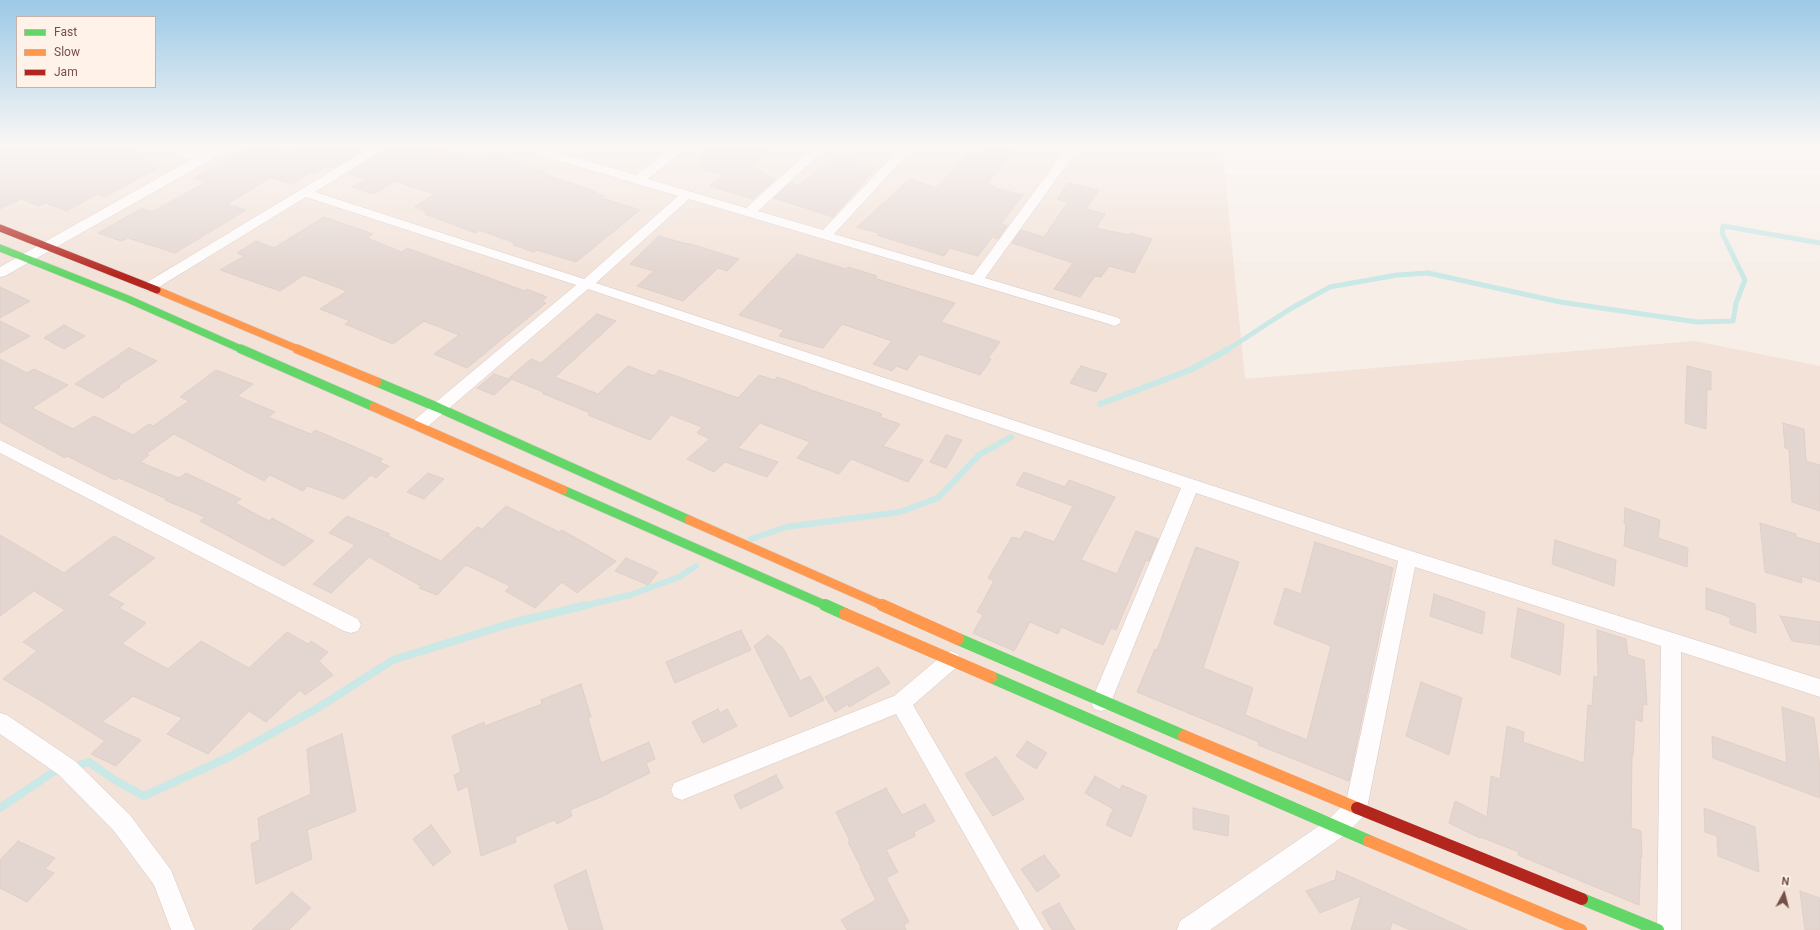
<!DOCTYPE html>
<style>
body{margin:0}
#map{position:relative;width:1820px;height:930px;overflow:hidden;background:#f7eee8;font-family:Roboto,sans-serif}
canvas{display:block}
.legend{position:absolute;left:16px;top:16px;width:140px;height:72px;box-sizing:border-box;background:#fff2e9;border:1px solid #c8b1a9;margin:0;padding:5px 7px;list-style:none;font-size:12px;color:#755048}
.legend li{display:flex;align-items:center;gap:8px;height:20px}
.legend b{width:20px;border:1px solid #c8b1a9}
.north{position:absolute;left:1764px;top:874px;width:40px;height:40px;-webkit-text-stroke:3px #fff2e9;paint-order:stroke;rotate:7deg;font-size:11px;font-weight:700;line-height:16px;text-align:center;color:#755048}
.north::after{content:'';display:block;margin:auto;width:14px;height:18px;background:#755048;clip-path:polygon(50% 0,100% 100%,50% 72%,0 100%)}
</style>
<div id="map">
<canvas width="1820" height="930"></canvas>
<ul class="legend">
<li><b style="height:5px;background:#63d668"></b>Fast</li>
<li><b style="height:5px;background:#ff974d"></b>Slow</li>
<li><b style="height:5px;background:#b3261e"></b>Jam</li>
</ul>
<div class="north">N</div>
</div>
<script>
const ctx = document.querySelector('canvas').getContext('2d');
ctx.lineJoin = 'round';
function fill(path, color) {
  ctx.fillStyle = color;
  ctx.fill(path, 'evenodd');
}
function shape(rows) {
  const path = new Path2D();
  for (const r of rows) {
    path.moveTo(r[0], r[1]);
    for (let i = 2; i < r.length; i += 2) path.lineTo(r[i], r[i + 1]);
  }
  return path;
}
function trace(path, color, width, dash) {
  ctx.strokeStyle = color;
  ctx.lineWidth = width;
  ctx.lineCap = dash ? 'butt' : 'round';
  ctx.setLineDash(dash || []);
  ctx.stroke(path);
}
fill(shape([
 [0,146,1222,146,1245,379,1694,341,1820,366,1820,930,0,930]
]), '#f2e2d8');
trace(shape([
 [1227,350,1290,309,1330,287,1397,275,1428,273,1560,302,1697,322,1733,321,1736,303,1745,280,1722,233,1723,226,1820,243]
]), '#cae8e6', 5);
trace(shape([
 [1100,404,1190,370,1229,349],
 [751,539,786,527,900,512,938,498,979,455,1011,437],
 [583,606,630,595,679,577,696,566]
]), '#cae8e6', 6);
trace(shape([
 [72,767,89,762,113,779,144,796,229,757,316,709,393,660,512,623,587,605],
 [0,808,55,771,61,770]
]), '#cae8e6', 8);
const building = shape([
 [0,146,124,146,147,154,139,158,162,166,104,197,98,194,67,211,45,203,39,206,21,199,0,209,0,146],
 [250,146,274,146,292,152,293,146,370,146,333,168,327,166,314,174,310,173,292,184,270,178,227,204,246,210,175,253,128,238,121,241,98,233,142,208,152,212,206,182,193,178,250,146],
 [389,146,431,146,480,161,495,154,544,172,541,173,595,191,593,192,605,196,602,198,640,210,576,262,537,250,534,252,513,245,515,243,479,230,476,233,425,214,427,212,415,207,435,194,394,181,374,194,352,187,366,179,348,173,389,146],
 [703,146,755,146,770,150,750,168,762,171,760,173,776,179,753,199,709,186,723,175,701,169,703,146],
 [986,146,1018,146,987,184,995,186,994,188,1023,195,1001,224,1007,226,998,239,992,237,978,256,950,248,944,256,877,235,879,233,857,227,910,179,936,188,967,155,977,157,986,146],
 [837,156,876,168,833,217,774,198,790,183,798,186,822,166,826,167,837,156],
 [1068,183,1099,190,1086,209,1105,214,1096,228,1129,235,1130,233,1152,239,1134,273,1109,266,1101,277,1095,276,1080,297,1054,289,1073,263,1012,243,1021,230,1044,237,1068,202,1057,199,1068,183],
 [324,217,373,234,367,238,402,252,407,248,525,291,527,289,547,297,541,302,546,303,467,368,434,354,459,335,424,321,393,344,345,324,350,321,320,309,347,291,304,275,280,291,220,270,244,256,237,253,256,241,274,248,324,217],
 [659,236,687,244,687,243,739,259,727,271,718,268,683,301,637,286,654,271,630,264,659,236],
 [797,254,846,269,848,267,877,276,874,278,955,303,941,322,1000,342,988,358,991,359,980,375,919,354,907,370,896,366,892,371,873,364,892,341,842,324,823,348,779,336,784,330,739,315,797,254],
 [0,287,30,301,0,318,0,287],
 [597,314,616,321,555,377,598,394,628,366,654,376,659,370,738,398,759,375,775,380,777,377,808,388,808,389,882,414,880,417,900,424,883,446,923,460,908,482,851,459,839,474,797,458,810,442,760,423,738,448,778,462,767,477,725,462,714,472,687,459,710,439,697,433,702,427,671,415,650,440,588,415,590,413,542,393,543,392,509,378,531,359,541,363,597,314],
 [0,321,30,336,0,353,0,321],
 [64,325,85,336,64,349,44,338,64,325],
 [129,348,157,361,118,386,120,387,103,398,75,384,129,348],
 [0,359,27,373,34,369,68,385,32,408,73,429,94,416,133,435,149,424,153,426,189,401,180,397,216,370,253,384,237,396,275,412,268,417,311,434,315,430,383,459,379,462,389,466,376,478,371,475,344,499,308,486,303,491,270,475,264,481,174,434,146,454,149,455,140,462,179,478,186,473,241,499,235,503,269,521,272,518,314,541,284,566,200,521,205,517,165,500,167,499,119,478,115,480,67,456,65,458,0,422,0,359],
 [1081,366,1107,374,1096,392,1070,383,1081,366],
 [1687,366,1711,372,1711,390,1707,389,1706,429,1685,423,1687,366],
 [494,374,511,380,494,395,477,388,494,374],
 [1783,423,1804,429,1806,461,1820,465,1820,511,1792,502,1789,449,1785,448,1783,423],
 [946,435,962,440,946,468,930,462,946,435],
 [1024,472,1065,487,1069,480,1115,497,1081,560,1117,574,1136,531,1158,539,1149,561,1146,560,1116,630,1111,628,1103,645,1061,627,1058,634,1030,622,1014,651,973,633,983,615,977,612,994,581,988,578,1012,537,1020,539,1025,531,1054,542,1073,506,1016,485,1024,472],
 [428,473,444,479,424,499,407,492,428,473],
 [506,506,559,532,562,530,616,561,577,593,562,582,535,608,505,591,510,586,466,565,437,595,419,588,421,586,369,557,331,593,313,584,355,545,329,533,347,516,390,534,388,536,441,561,477,527,482,529,506,506],
 [1625,508,1660,520,1658,538,1688,548,1687,567,1624,546,1626,524,1624,523,1625,508],
 [1760,523,1796,534,1796,537,1820,544,1820,582,1801,576,1802,583,1765,572,1760,523],
 [0,535,64,573,114,536,155,558,107,595,124,604,119,608,146,623,122,644,168,669,201,641,249,668,287,632,308,644,311,641,328,652,319,661,333,675,305,695,300,690,266,722,249,711,208,754,167,734,182,718,133,696,102,722,141,740,116,766,91,754,105,741,38,699,3,679,37,651,23,642,65,610,34,591,0,616,0,535],
 [1555,540,1616,560,1614,586,1552,564,1555,540],
 [1315,542,1393,568,1349,781,1258,745,1259,742,1137,692,1155,649,1157,650,1196,547,1239,562,1203,668,1253,688,1245,715,1307,740,1331,646,1274,624,1285,588,1301,594,1315,542],
 [626,558,658,572,648,585,615,571,626,558],
 [1706,588,1755,604,1756,633,1730,624,1730,617,1706,609,1706,588],
 [1434,594,1485,612,1482,634,1430,616,1434,594],
 [1518,608,1564,624,1560,675,1511,657,1518,608],
 [1780,616,1820,622,1820,645,1792,641,1780,616],
 [741,630,751,650,675,683,666,662,741,630],
 [1597,630,1626,639,1628,655,1644,660,1647,705,1643,704,1642,722,1635,719,1633,756,1632,755,1631,828,1641,831,1642,857,1641,856,1639,905,1518,855,1519,852,1480,837,1480,838,1449,823,1455,801,1487,817,1491,776,1500,779,1507,726,1524,732,1523,742,1584,763,1588,705,1592,706,1594,676,1598,678,1597,630],
 [768,635,783,648,800,681,810,676,824,700,790,717,754,646,768,635],
 [878,667,890,683,849,707,848,704,835,712,825,697,878,667],
 [1421,682,1462,698,1449,755,1406,736,1421,682],
 [581,684,591,717,588,718,601,763,649,742,655,759,646,763,650,773,610,792,610,793,570,810,572,816,557,824,554,820,515,837,516,842,481,856,468,786,458,791,454,775,461,772,452,736,484,722,485,726,542,704,541,700,581,684],
 [1782,707,1814,718,1820,768,1820,798,1713,758,1712,736,1787,763,1782,707],
 [718,709,720,713,727,709,737,726,703,743,692,722,718,709],
 [342,734,356,811,307,830,312,859,256,884,251,844,260,840,258,818,311,794,307,749,342,734],
 [1027,741,1047,753,1036,769,1016,756,1027,741],
 [996,757,1024,799,993,816,965,774,996,757],
 [776,775,783,788,740,809,734,795,776,775],
 [1095,776,1120,790,1122,785,1147,796,1131,837,1106,825,1113,809,1085,793,1095,776],
 [886,788,902,815,925,804,935,821,914,832,915,836,886,850,898,872,886,878,909,922,904,925,906,930,847,930,841,920,876,900,860,868,861,867,848,842,850,841,836,812,886,788],
 [1193,808,1229,816,1228,836,1193,829,1193,808],
 [1704,808,1755,827,1759,872,1718,856,1717,836,1705,832,1704,808],
 [431,825,451,852,433,866,413,839,431,825],
 [18,841,55,858,45,869,54,873,27,902,0,888,0,860,18,841],
 [1044,855,1060,876,1037,892,1021,869,1044,855],
 [586,870,603,930,569,930,554,885,586,870],
 [1337,871,1365,883,1468,930,1410,930,1392,922,1390,930,1351,930,1361,896,1320,913,1306,891,1335,880,1337,871],
 [1800,891,1820,898,1820,930,1805,930,1800,891],
 [292,892,311,908,289,930,252,930,292,892],
 [1059,903,1075,930,1052,930,1042,912,1059,903]
]);
fill(building, '#e3d5d0');
trace(building, '#e0d0ca', 1);
const street = shape([
 [160,146,178,146,201,154,216,146,231,146,207,162,5,276,0,277,0,267,192,159,162,149,160,146],
 [373,146,388,146,315,192,584,279,678,196,520,149,518,146,537,146,636,175,674,146,688,146,648,179,746,208,815,146,828,146,758,211,823,230,902,146,915,146,834,234,973,275,1068,146,1080,146,985,278,1119,318,1121,321,1119,324,1114,326,1109,324,689,199,596,283,1408,550,1820,679,1820,697,1681,652,1681,930,1657,930,1661,646,1415,567,1367,808,1364,816,1345,835,1210,930,1177,930,1180,921,1329,819,1346,802,1398,561,1196,493,1111,702,1108,709,1101,711,1094,709,1091,702,1181,488,588,289,425,429,419,431,413,429,411,425,413,421,576,285,306,197,154,290,149,291,144,290,142,287,144,284,373,146],
 [0,440,358,619,361,625,358,631,351,633,344,631,0,453,0,440],
 [951,651,958,654,961,660,958,666,913,705,1044,930,1019,930,896,714,682,800,674,797,671,790,674,783,894,696,944,654,951,651],
 [0,713,7,715,75,761,130,815,171,870,195,930,171,930,154,885,114,831,59,775,0,734,0,713]
]);
const fastFar2 = shape([
 [0,248,128,299,243,350]
]);
const fastFar1 = shape([
 [241,349,374,407],
 [377,382,439,408,689,520],
 [563,490,827,606]
]);
const fast = shape([
 [825,605,845,614],
 [958,639,1184,736],
 [991,677,1369,841],
 [1582,899,1658,930]
]);
const slowFar2 = shape([
 [157,290,300,350]
]);
const slowFar1 = shape([
 [297,349,377,382],
 [374,407,563,490],
 [689,520,884,606]
]);
const slow = shape([
 [882,605,958,639],
 [845,614,991,677],
 [1184,736,1357,808],
 [1369,841,1581,930]
]);
const jamFar1 = shape([
 [0,228,157,290]
]);
const jam = shape([
 [1357,808,1582,899]
]);
trace(street, '#d5cac6', 1);
trace(fastFar2, '#d6c9c4', 8);
trace(fastFar1, '#d6c9c4', 10);
trace(fast, '#d6c9c4', 12);
trace(slowFar2, '#d6c9c4', 8);
trace(slowFar1, '#d6c9c4', 10);
trace(slow, '#d6c9c4', 12);
trace(jamFar1, '#d6c9c4', 8);
trace(jam, '#d6c9c4', 12);
fill(street, '#fefcfc');
trace(fastFar2, '#63d668', 7);
trace(fastFar1, '#63d668', 9);
trace(fast, '#63d668', 12);
trace(slowFar2, '#ff974d', 7);
trace(slowFar1, '#ff974d', 9);
trace(slow, '#ff974d', 12);
trace(jamFar1, '#b3261e', 7);
trace(jam, '#b3261e', 12);
const sky = ctx.createLinearGradient(0, 0, 0, 276);
sky.addColorStop(0, '#9cc9e7');
sky.addColorStop(0.53, '#fbf7f5');
sky.addColorStop(1, '#fbf7f500');
ctx.fillStyle = sky;
ctx.fillRect(0, 0, 1820, 276);
</script>
